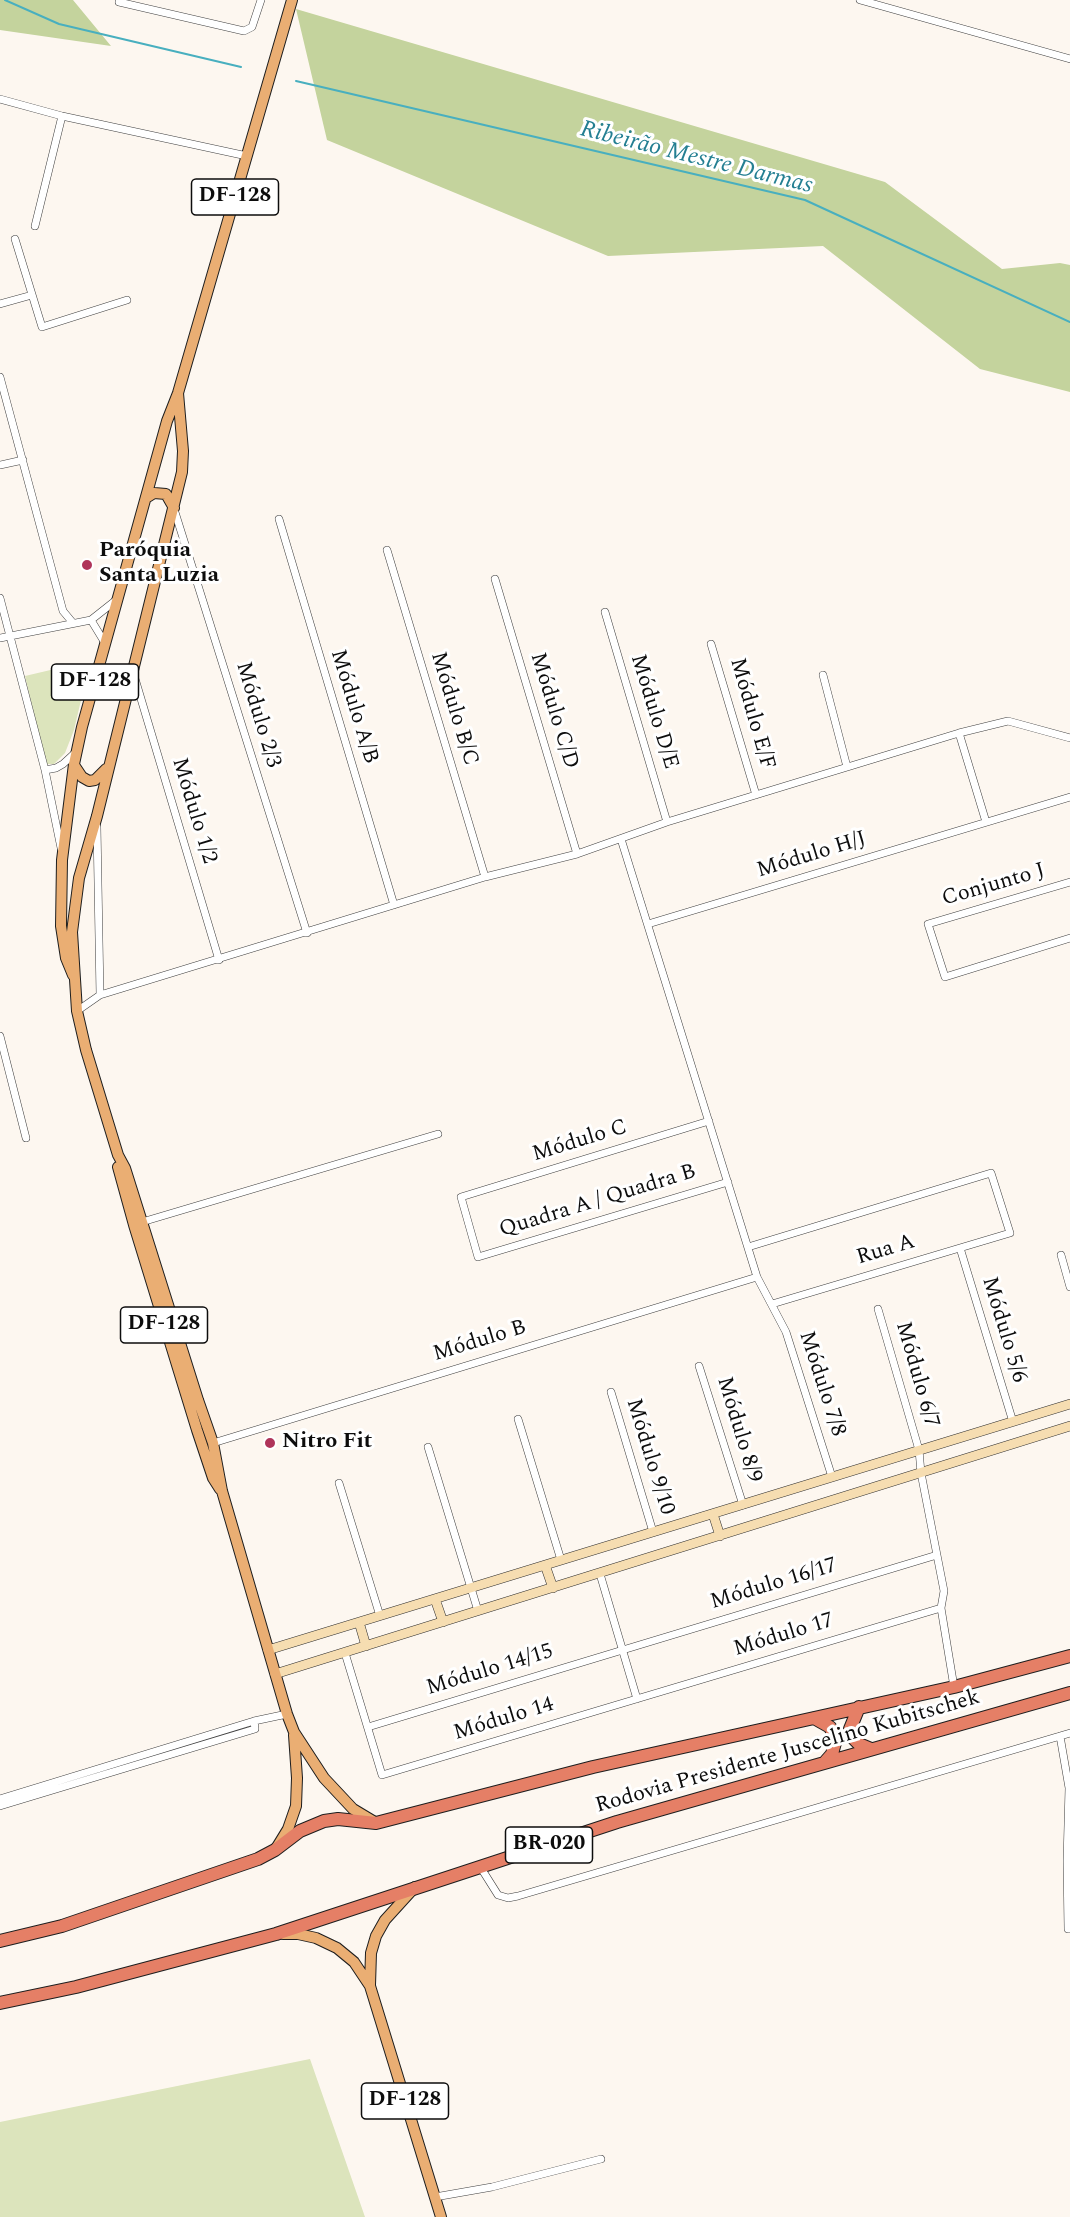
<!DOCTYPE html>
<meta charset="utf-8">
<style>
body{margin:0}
canvas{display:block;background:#fdf7f0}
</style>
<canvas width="1070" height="2217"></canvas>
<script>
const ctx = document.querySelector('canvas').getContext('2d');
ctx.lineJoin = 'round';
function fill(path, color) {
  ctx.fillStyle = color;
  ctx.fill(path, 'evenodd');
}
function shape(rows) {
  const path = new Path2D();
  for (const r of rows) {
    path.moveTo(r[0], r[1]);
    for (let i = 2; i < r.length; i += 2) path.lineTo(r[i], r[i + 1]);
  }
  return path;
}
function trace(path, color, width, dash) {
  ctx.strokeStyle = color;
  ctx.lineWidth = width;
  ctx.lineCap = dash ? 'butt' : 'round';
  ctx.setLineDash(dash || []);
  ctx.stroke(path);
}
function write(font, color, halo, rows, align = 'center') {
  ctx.font = font + ' Spectral,serif';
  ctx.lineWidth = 6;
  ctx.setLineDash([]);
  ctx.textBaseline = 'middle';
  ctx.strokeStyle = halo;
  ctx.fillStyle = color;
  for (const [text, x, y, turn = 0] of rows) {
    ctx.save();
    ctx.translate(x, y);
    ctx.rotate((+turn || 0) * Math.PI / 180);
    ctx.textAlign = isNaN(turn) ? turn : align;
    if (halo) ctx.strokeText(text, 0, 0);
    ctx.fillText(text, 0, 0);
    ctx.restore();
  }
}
fill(shape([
 [76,664,82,696,74,730,65,753,54,764,47,764,45,762,25,676],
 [310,2059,365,2217,0,2217,0,2122]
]), '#dce4bc');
fill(shape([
 [0,0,73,0,111,46,0,30],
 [296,9,885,182,1002,269,1060,263,1070,265,1070,392,980,369,823,246,608,256,327,140]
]), '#c4d39d');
trace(shape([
 [5,0,59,24,241,67],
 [296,81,805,200,1070,322]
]), '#48afbf', 2);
const street = shape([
 [860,0,1070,59],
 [119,2,244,31,252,27,261,0],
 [0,99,62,116,247,156],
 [35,226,62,116],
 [15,239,42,327,127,300],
 [0,304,32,295],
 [0,377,63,611,73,623],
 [0,465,23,460],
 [174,509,307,933],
 [279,519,394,905],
 [387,550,485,877],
 [495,579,577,854],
 [0,598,45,770,61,848],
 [605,612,667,822],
 [91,620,105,643],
 [0,638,91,620,115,601],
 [711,644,756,795],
 [133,672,219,960],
 [823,675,847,767],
 [959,733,986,822],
 [45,770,56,768,63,764,75,753],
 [97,827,100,995],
 [621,839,757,1277,786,1332,832,1477],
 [1070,882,928,924,945,977,1070,938],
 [648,924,1070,797],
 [77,1011,100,995,485,877,577,854,667,822,959,733,1008,721,1070,738],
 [0,1036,26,1138],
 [709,1121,461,1197,478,1257,728,1182],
 [142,1222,438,1134],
 [748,1247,991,1173,1010,1233,772,1304],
 [960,1248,1013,1422],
 [1061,1255,1070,1287],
 [878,1309,919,1450,921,1473,944,1591,941,1608,954,1687],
 [699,1366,743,1505],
 [611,1392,653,1532],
 [518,1419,561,1560],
 [213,1443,757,1277],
 [428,1447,478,1611],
 [339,1483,380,1616],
 [600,1574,637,1699],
 [345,1653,382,1775,941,1608],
 [368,1727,937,1555],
 [1060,1736,1069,1788,1067,1861,1068,1929,1070,1928],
 [0,1799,254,1721],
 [0,1806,255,1729,254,1721,287,1714],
 [481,1868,498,1895,508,1898,518,1896,1070,1733],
 [435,2197,492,2187,601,2159]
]);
const secondary = shape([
 [713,1514,720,1536],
 [545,1565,553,1588],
 [435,1599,443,1622],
 [359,1622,366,1646],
 [268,1650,1070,1404],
 [275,1674,1070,1426]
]);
const primary = shape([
 [178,393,183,451,182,472,97,816,79,878,72,932,77,1011,86,1050,118,1155,125,1168,198,1400,213,1443,222,1491,287,1714,294,1732,324,1778,353,1809,373,1821],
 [146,498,154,493,166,494,174,508],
 [74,765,82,777,89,781,95,780,106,769],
 [73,975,66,958,61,926,62,860,74,764,82,727,167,421,178,393,292,0],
 [118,1167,134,1225,197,1430,213,1478,220,1489],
 [277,1847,288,1829,296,1806,297,1778,294,1735],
 [283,1934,298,1934,316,1938,337,1948,354,1962,370,1986,441,2217],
 [370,1985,371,1953,376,1936,385,1920,415,1887]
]);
const highway = shape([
 [859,1707,850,1729,853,1738,859,1744,871,1749],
 [814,1718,830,1727,836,1739,832,1754,825,1762],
 [0,1941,62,1926,258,1859,275,1850,300,1831,324,1821,338,1819,376,1823,593,1767,954,1687,1070,1656],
 [0,2003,76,1987,276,1934,617,1822,1070,1693]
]);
trace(street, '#404040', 8);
trace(secondary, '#2f2f2f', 10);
trace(primary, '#1e1e1e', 12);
trace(highway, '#1e1e1e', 14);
trace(street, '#fff', 7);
trace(secondary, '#f6ddb1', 9);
trace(primary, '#eaae73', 10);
trace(highway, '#e57f66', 12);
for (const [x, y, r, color] of [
 [87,565,6,"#af345a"],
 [270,1443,6,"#af345a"]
]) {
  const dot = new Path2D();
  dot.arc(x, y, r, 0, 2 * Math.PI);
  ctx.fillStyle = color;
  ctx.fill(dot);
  trace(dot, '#fff', 2);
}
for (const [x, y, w] of [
 [235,197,87],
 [95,682,87],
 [164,1325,87],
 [549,1845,87],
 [405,2101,87]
]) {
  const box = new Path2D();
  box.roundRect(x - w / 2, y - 18, w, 36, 4.5);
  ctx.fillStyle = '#fff';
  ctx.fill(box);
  trace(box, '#0d0d0d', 1.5);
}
write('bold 21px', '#0d0d0d', null, [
 ["DF-128",235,197],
 ["DF-128",95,682],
 ["DF-128",164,1325],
 ["BR-020",549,1845],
 ["DF-128",405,2101]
]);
write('bold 22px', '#0d0d0d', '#fff', [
 ["Paróquia",99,552],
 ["Santa Luzia",99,577],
 ["Nitro Fit",282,1443]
], 'left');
write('22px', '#0d0d0d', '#fff', [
 ["Módulo A/B",353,707,73],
 ["Módulo B/C",453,709,73],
 ["Módulo C/D",553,711,73],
 ["Módulo D/E",653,712,73],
 ["Módulo E/F",751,714,74],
 ["Módulo 2/3",257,715,73],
 ["Módulo 1/2",193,811,73],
 ["Módulo H/J",812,856,-17],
 ["Conjunto J",994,886,-16],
 ["Módulo C",580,1142,-17],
 ["Quadra A / Quadra B",598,1202,-17],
 ["Rua A",886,1251,-17],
 ["Módulo 5/6",1003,1330,73],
 ["Módulo B",480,1342,-17],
 ["Módulo 6/7",916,1375,74],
 ["Módulo 7/8",821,1384,72],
 ["Módulo 8/9",738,1430,73],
 ["Módulo 9/10",649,1457,73],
 ["Módulo 16/17",774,1585,-17],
 ["Módulo 17",784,1636,-17],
 ["Módulo 14/15",490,1671,-17],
 ["Módulo 14",504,1720,-17],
 ["Rodovia Presidente Juscelino Kubitschek",788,1753,-16]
]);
write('italic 24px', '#247f92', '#fff', [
 ["Ribeirão Mestre Darmas",696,159,14]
]);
</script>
